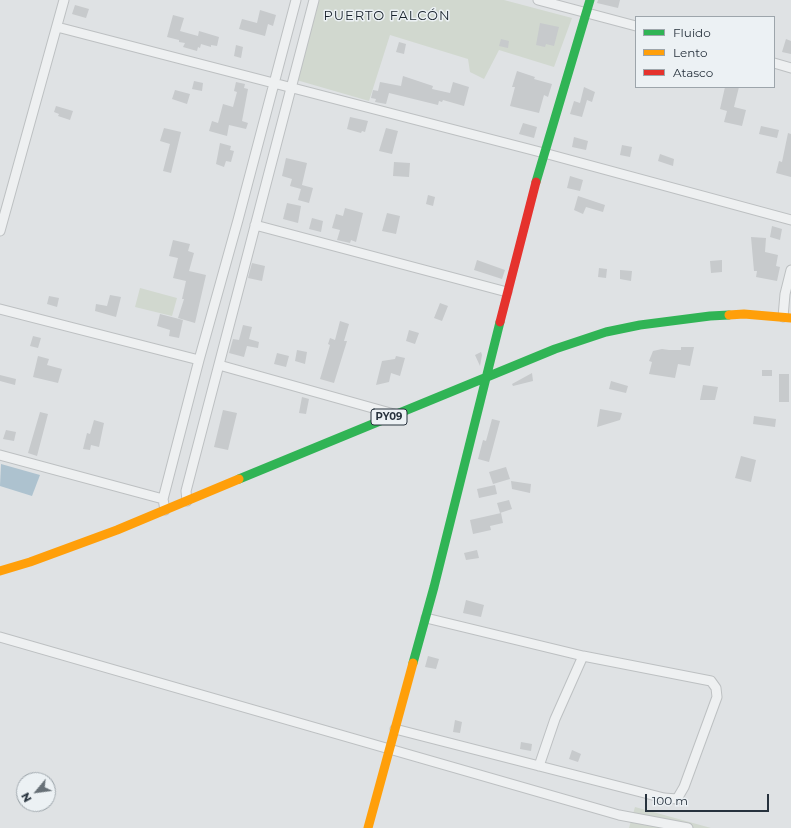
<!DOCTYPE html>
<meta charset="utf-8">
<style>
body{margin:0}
#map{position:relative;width:791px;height:828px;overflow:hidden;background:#dfe2e4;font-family:Montserrat,sans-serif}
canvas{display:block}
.legend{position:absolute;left:635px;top:16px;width:140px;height:72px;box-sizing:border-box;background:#ecf1f4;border:1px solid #9da5ab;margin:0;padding:5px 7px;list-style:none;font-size:12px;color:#27323d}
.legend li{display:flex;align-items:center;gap:8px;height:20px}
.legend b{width:20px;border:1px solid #9da5ab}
.north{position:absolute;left:16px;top:772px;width:40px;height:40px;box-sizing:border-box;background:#ecf1f4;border:1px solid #9da5ab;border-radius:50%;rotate:241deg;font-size:11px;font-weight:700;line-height:16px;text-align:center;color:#27323d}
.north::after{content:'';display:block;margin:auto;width:14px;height:18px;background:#677077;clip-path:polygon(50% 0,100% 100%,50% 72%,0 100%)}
.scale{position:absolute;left:645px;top:794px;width:124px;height:18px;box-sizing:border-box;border:2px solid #27323d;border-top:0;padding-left:5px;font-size:12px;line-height:14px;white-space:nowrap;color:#27323d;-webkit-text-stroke:3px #ecf1f4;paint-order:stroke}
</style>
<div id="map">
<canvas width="791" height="828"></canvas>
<ul class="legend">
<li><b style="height:5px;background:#30b455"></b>Fluido</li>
<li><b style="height:5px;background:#ff9f0a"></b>Lento</li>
<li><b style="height:5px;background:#e5322d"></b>Atasco</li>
</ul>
<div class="north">N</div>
<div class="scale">100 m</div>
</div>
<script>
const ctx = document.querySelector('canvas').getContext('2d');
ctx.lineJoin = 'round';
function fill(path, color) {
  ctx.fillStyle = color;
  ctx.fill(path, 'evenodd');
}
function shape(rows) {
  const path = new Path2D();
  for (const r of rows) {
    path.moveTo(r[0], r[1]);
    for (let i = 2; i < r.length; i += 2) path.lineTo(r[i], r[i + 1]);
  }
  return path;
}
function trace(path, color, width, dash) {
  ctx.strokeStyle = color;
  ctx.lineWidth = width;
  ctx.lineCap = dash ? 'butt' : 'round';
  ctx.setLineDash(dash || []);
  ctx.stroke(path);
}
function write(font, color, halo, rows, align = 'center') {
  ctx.font = font + ' Montserrat,sans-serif';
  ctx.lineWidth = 3;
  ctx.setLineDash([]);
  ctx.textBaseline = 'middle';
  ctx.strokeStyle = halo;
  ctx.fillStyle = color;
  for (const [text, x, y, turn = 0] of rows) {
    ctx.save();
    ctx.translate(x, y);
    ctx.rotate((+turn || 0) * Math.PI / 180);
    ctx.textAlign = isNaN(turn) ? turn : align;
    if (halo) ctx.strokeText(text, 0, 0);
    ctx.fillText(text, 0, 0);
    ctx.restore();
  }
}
fill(shape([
 [314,0,504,0,572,18,554,67,499,50,484,79,470,72,468,59,390,35,369,101,293,79],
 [140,288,177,298,172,316,135,307],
 [635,807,711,828,629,828]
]), '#d1d8cf');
fill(shape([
 [1,464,40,475,32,496,0,486]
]), '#adc2cf');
fill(shape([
 [598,0,620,0,618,8,597,3],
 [75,5,89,9,86,18,72,14],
 [260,10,276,15,273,26,268,24,265,36,239,29,242,19,257,23],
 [173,15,184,18,180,31,198,36,199,31,219,37,217,46,211,45,211,47,201,44,200,48,198,47,197,51,183,47,185,43,179,42,179,40,167,37],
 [540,23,559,27,554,46,546,44,545,47,536,45],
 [501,39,509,41,508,48,499,46],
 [786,39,791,41,791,54,782,52],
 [399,42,406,44,404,54,396,52],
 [236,45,243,47,241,58,234,56],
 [517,71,535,77,534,79,552,84,548,97,544,95,539,113,510,106,515,87,512,87],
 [403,76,433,86,432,89,450,93,453,82,469,87,464,106,443,100,442,102,439,101,438,105,389,93,386,104,375,102,376,99,371,98,373,90,378,91,380,82,401,86],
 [194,81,203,83,202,91,192,89],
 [236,82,245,84,244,88,248,89,242,121,248,123,246,129,229,125,227,136,209,131,212,121,218,123,223,104,233,107,237,92,234,91],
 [584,87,595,92,592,102,587,100,582,117,570,114,574,101,580,103],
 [725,87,739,87,734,107,746,110,742,126,724,122,727,111,720,109],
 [175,90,190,94,187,104,172,99],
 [56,106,73,111,70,120,58,116,59,114,54,112],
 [350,117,368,121,365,132,362,131,361,133,347,129],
 [523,123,537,127,534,138,519,134],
 [761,126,779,130,777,138,759,134],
 [164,128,181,132,171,173,163,171,170,144,160,141],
 [386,128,398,131,392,154,379,151],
 [788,133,791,134,791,177,776,173,779,161,782,162],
 [574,137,588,141,586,150,572,147],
 [220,143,231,146,230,150,234,151,231,162,226,161,224,167,216,164],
 [622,145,632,147,630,157,620,155],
 [660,154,674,159,673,166,658,161],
 [286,158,307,163,301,189,290,186,292,179,282,176],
 [394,162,410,163,409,177,393,176],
 [570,176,583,180,580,191,567,188],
 [302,185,313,188,309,203,298,200],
 [428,195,435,197,433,206,426,204],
 [578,196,605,205,603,212,586,207,583,214,574,210],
 [287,203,301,206,298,223,283,219],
 [345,208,363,213,356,242,351,240,350,243,337,240,340,230,332,228,336,214,343,216],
 [387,213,400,216,396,234,382,231],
 [312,218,323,221,321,232,309,229],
 [772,226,782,229,780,240,770,237],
 [751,237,766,238,765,252,778,255,776,266,780,267,777,281,756,277,757,271,754,271],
 [173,240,190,244,188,251,194,253,189,271,206,275,195,323,178,318,184,299,182,299,186,281,173,278,178,258,169,256],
 [477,260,505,270,502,279,474,270],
 [722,260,722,272,711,273,710,261],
 [252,263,265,266,262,281,248,278],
 [599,268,607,269,606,278,598,277],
 [620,270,632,271,631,281,620,279],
 [110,295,121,297,116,317,95,311,96,304,107,306],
 [49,296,59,298,57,307,47,304],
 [440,303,448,306,442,321,434,318],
 [160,314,183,320,179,338,169,336,170,330,157,326],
 [340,321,349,324,344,341,347,341,334,383,320,379,330,345,328,344,330,338,335,340],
 [243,325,252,327,249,339,259,342,258,348,247,346,244,357,229,353,233,339,239,340],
 [409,330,419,333,415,344,406,341],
 [33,336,41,338,38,348,30,346],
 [681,347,694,347,690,366,678,364,675,378,649,374,652,362,649,361,653,351,662,349,669,350,681,350],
 [297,350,307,352,305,364,295,361],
 [481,352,482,355,480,366,475,355],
 [277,353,289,356,286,367,274,364],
 [38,356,49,359,47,365,62,369,58,383,33,377],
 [396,356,405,358,400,376,391,373,389,382,376,385,382,361,395,359],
 [762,370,772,370,772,376,762,376],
 [532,373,533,381,513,386,512,384],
 [779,374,789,374,789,402,779,402],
 [0,375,16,379,15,385,0,381],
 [611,381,628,386,626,393,609,389],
 [703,385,718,387,715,400,700,400],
 [302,397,309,399,306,414,299,413],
 [600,409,622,413,620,420,597,427],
 [223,410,237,413,228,450,214,447],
 [40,412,48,414,37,456,28,453],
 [754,416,776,419,775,427,753,424],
 [492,419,500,421,489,462,478,459,483,440,486,441],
 [94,420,104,423,99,447,91,445,90,450,83,449,87,433,90,434],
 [6,430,16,432,14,441,3,439],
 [741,456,756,460,751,482,735,478],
 [506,467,510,479,493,484,489,472],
 [511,481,531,484,530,493,512,489],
 [495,485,497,494,479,498,477,489],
 [509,500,512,509,500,513,497,503],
 [501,513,503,523,490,526,491,530,473,534,470,520],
 [477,550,479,558,466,560,464,553],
 [466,600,484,605,481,617,463,613],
 [428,656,439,659,436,669,425,667],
 [455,720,462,722,460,733,453,732],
 [521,742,532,744,531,751,520,749],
 [572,750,581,754,578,762,569,759]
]), '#c7cacc');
const street = shape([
 [538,0,636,26],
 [57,27,544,153,791,220],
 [774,63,791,68],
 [255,225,507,292],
 [0,231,64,0],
 [0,309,199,360],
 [783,317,785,294,791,270],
 [219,365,394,414],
 [0,455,163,499],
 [187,501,186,491,314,0],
 [165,510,163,499,199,360,238,220,296,0],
 [0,637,619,815,688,828],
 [395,729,664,798,677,799,684,787,717,697,716,688,711,681,583,656,426,618],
 [539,766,555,719,583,656]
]);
trace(street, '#bdc0c2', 11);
trace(street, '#eef0f1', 9);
trace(shape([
 [536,182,590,0],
 [239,479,555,349,606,332,640,325,710,316,729,315],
 [413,663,434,587,500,322]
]), '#30b455', 9);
trace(shape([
 [729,315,744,314,791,318],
 [0,571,30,562,117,530,239,479],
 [368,828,413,663]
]), '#ff9f0a', 9);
trace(shape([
 [500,322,536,182]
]), '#e5322d', 9);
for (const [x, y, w] of [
 [389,417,36]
]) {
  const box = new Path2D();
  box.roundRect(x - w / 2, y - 8, w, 16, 3);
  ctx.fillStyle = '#ecf1f4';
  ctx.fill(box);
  trace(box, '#27323d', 1);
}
write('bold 10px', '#27323d', null, [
 ["PY09",389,417]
]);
ctx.letterSpacing = '1px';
write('13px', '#19232d', '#ecf1f4', [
 ["PUERTO FALCÓN",387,16]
]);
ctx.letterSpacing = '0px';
</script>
